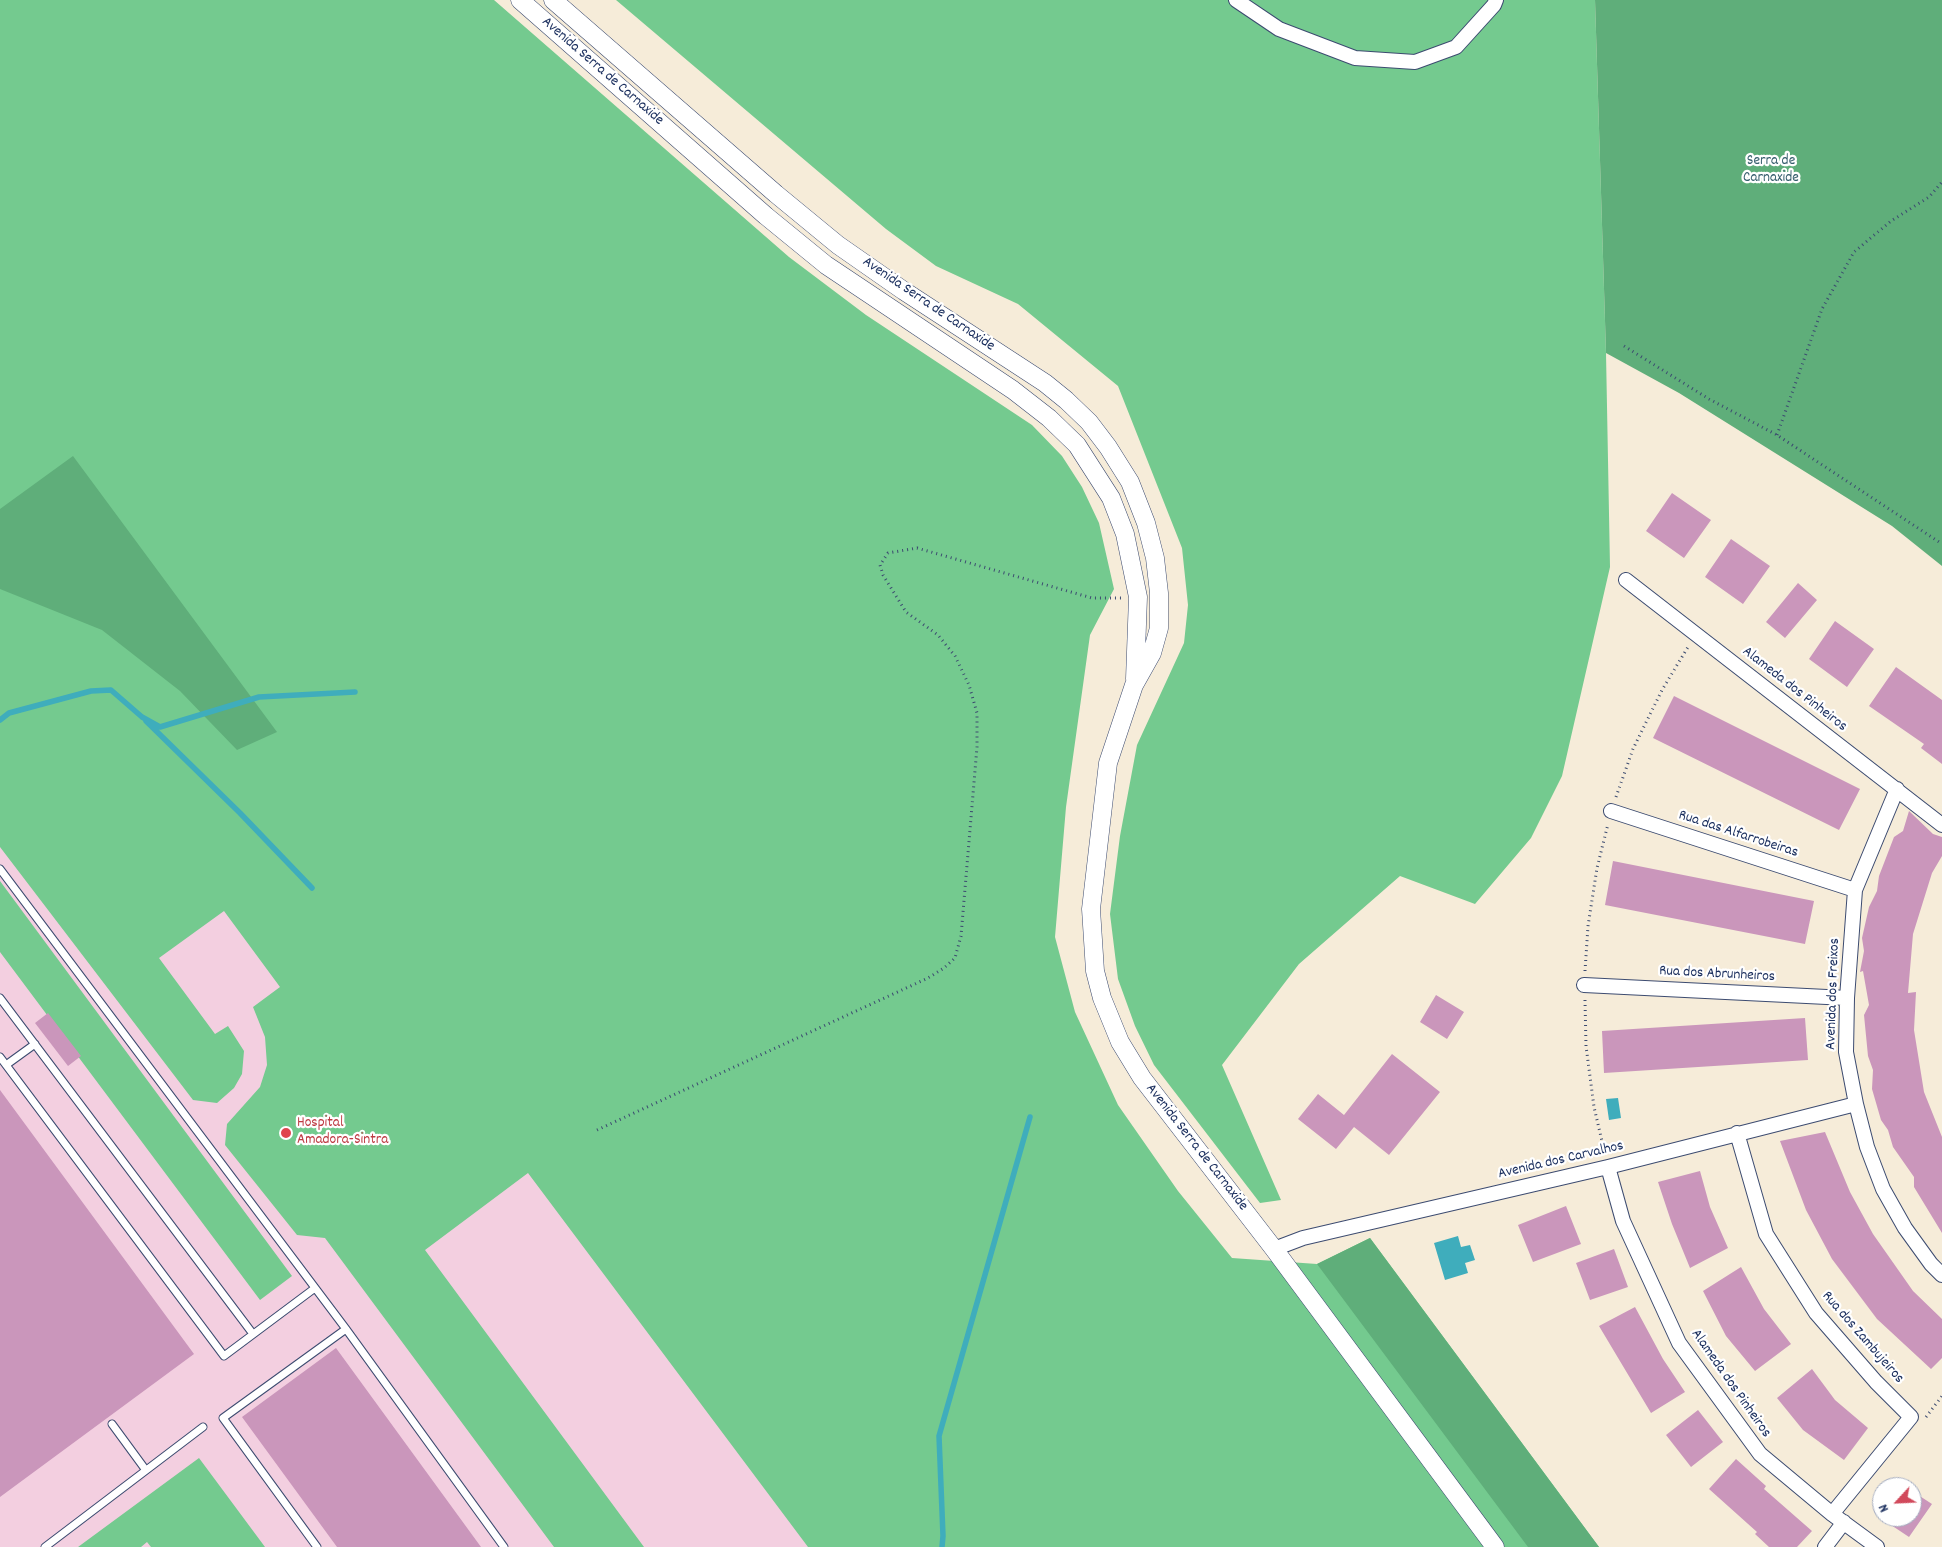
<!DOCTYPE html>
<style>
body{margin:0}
#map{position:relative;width:1942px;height:1547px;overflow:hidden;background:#f6ecd9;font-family:Dekko,sans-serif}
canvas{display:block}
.north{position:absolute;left:1872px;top:1477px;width:50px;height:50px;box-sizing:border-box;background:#fff;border:1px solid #a4acbf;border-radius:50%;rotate:245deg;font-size:14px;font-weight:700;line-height:20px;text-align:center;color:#1b2f5e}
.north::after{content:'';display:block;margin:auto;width:18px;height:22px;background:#d1495b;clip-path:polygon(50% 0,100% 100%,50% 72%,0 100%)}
</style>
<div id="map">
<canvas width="1942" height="1547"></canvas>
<div class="north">N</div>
</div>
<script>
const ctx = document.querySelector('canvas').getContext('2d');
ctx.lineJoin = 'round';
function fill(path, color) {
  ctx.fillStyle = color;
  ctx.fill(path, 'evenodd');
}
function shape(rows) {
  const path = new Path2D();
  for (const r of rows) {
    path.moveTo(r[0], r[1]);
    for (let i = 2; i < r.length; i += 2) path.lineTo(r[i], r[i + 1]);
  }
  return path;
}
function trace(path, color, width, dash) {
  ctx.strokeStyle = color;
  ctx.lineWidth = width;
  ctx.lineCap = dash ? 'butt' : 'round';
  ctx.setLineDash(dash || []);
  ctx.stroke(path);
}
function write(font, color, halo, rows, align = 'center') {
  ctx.font = font + ' Dekko,sans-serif';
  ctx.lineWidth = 4.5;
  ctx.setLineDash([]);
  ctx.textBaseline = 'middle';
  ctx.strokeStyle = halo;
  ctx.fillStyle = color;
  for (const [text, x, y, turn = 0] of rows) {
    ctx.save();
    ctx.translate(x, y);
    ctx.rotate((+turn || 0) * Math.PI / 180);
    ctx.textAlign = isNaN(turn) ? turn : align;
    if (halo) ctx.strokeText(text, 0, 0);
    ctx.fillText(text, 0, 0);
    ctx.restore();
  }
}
fill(shape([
 [0,509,851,1547,0,1547]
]), '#f3cfe0');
fill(shape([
 [0,0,494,0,789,257,866,315,1032,425,1062,456,1082,487,1099,523,1114,589,1090,635,1066,807,1055,937,1075,1012,1118,1105,1178,1191,1232,1258,1317,1264,1370,1238,1599,1547,808,1547,528,1173,425,1250,644,1547,554,1547,325,1238,297,1235,225,1145,227,1124,260,1087,267,1065,265,1037,253,1007,280,987,224,911,159,958,215,1034,228,1026,244,1051,242,1074,234,1088,217,1103,193,1100,0,847],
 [616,0,1595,0,1606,353,1610,567,1562,776,1531,838,1475,904,1400,876,1299,964,1222,1065,1281,1200,1260,1203,1154,1065,1135,1026,1118,979,1110,914,1120,836,1137,745,1184,643,1188,605,1182,548,1118,386,1018,304,936,266,886,229],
 [0,881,292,1276,260,1300,0,952],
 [199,1458,265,1547,151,1547,147,1542,141,1547,78,1547]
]), '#74ca8f');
fill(shape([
 [1595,0,1942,0,1942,566,1892,526,1679,393,1606,353],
 [73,456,277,732,237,750,180,691,102,630,0,589,0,509],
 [1370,1238,1599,1547,1528,1547,1317,1264]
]), '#5fae7a');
fill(shape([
 [1618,1098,1621,1118,1609,1120,1606,1099],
 [1458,1236,1461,1247,1470,1245,1475,1260,1465,1263,1468,1273,1445,1280,1434,1243]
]), '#3fadbc');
trace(shape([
 [0,720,9,713,91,691,111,690,142,717,160,727,259,697,355,692],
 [146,721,240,813,312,888],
 [942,1547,943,1536,939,1436,1030,1117]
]), '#3fadbc', 5.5);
fill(shape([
 [1672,493,1711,520,1684,558,1646,531],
 [1731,539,1770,566,1743,604,1705,577],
 [1798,583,1817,600,1785,638,1766,622],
 [1835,621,1874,649,1847,687,1809,659],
 [1896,667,1942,700,1942,764,1921,748,1924,744,1869,706],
 [1674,696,1860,789,1839,830,1653,738],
 [1909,811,1933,834,1942,837,1942,856,1932,873,1913,934,1908,993,1916,992,1914,1030,1924,1092,1942,1137,1942,1233,1914,1187,1914,1177,1893,1147,1888,1130,1881,1120,1872,1089,1873,1070,1868,1056,1864,1015,1869,1005,1863,971,1860,972,1864,951,1862,938,1869,907,1877,891,1879,876,1894,837,1903,831],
 [1613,861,1814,901,1805,944,1605,905],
 [1436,995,1464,1012,1447,1039,1420,1022],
 [48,1013,81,1056,68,1066,35,1023],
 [1805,1018,1808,1060,1604,1073,1602,1031],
 [1392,1054,1440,1092,1389,1155,1354,1127,1336,1149,1298,1119,1318,1094,1344,1115],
 [0,1090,194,1354,0,1497],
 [1825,1132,1850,1192,1873,1234,1913,1291,1942,1319,1942,1358,1931,1369,1877,1319,1832,1259,1806,1210,1780,1141],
 [1700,1171,1710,1207,1728,1248,1690,1268,1672,1224,1658,1182],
 [1566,1206,1581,1244,1533,1262,1518,1225],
 [1614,1249,1628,1287,1590,1300,1576,1263],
 [1741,1267,1764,1309,1791,1344,1755,1371,1726,1336,1703,1291],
 [1635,1307,1663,1359,1685,1392,1651,1413,1599,1326],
 [336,1348,481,1547,337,1547,242,1417],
 [1812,1369,1835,1400,1868,1428,1844,1460,1803,1430,1777,1398],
 [1698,1410,1723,1442,1691,1467,1666,1435],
 [1736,1459,1766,1486,1764,1489,1812,1531,1797,1547,1769,1547,1755,1534,1757,1532,1709,1489],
 [1912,1491,1932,1504,1909,1537,1879,1517,1912,1517]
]), '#ca96bb');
const service = shape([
 [0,869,346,1329,504,1547],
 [0,998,253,1334],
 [0,1057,224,1356,315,1288],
 [6,1065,35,1044],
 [112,1424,145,1469],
 [45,1547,203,1427],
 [317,1547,223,1418,346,1329]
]);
const minor = shape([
 [1236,0,1279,29,1355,58,1415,62,1456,47,1494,5,1496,0],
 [1626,580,1942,825],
 [1897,789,1855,890,1847,998,1846,1052,1856,1104,1867,1147,1883,1189,1905,1228,1931,1264,1942,1275],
 [1611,811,1855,890],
 [1584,985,1847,998],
 [1737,1133,1766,1234,1816,1313,1876,1382,1911,1417,1832,1514],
 [1608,1167,1623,1221,1679,1343,1760,1454,1832,1514,1877,1547],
 [1274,1249,1303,1238,1608,1167,1856,1104],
 [1825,1547,1844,1522]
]);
const tertiary = shape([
 [520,0,766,216,826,265,1013,390,1049,418,1077,445,1111,498,1125,534,1138,597,1135,679],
 [553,0,776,194,838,245,904,291,1045,383,1066,400,1089,422,1108,447,1130,482,1146,523,1155,558,1159,593,1159,628,1152,653,1134,685,1108,763,1091,909,1095,971,1102,998,1120,1042,1142,1078,1274,1249,1495,1547]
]);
trace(service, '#3c4b70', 9);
trace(minor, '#3c4b70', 16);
trace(tertiary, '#3c4b70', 19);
trace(shape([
 [1624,346,1709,399,1777,435,1942,544],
 [1777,435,1822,309,1854,252,1891,221,1929,197,1942,182],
 [1616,797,1633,749,1662,690,1688,647],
 [1585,971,1588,926,1597,868,1608,824],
 [1585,1000,1586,1046,1594,1107,1605,1154],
 [597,1130,928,978,944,968,955,958,961,936,977,747,977,713,969,685,955,656,938,635,906,612,883,575,880,565,888,553,917,548,1092,598,1122,598],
 [1926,1417,1942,1396]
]), '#3c4b70', 3, [1, 4]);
trace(service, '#fff', 7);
trace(minor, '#fff', 14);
trace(tertiary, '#fff', 18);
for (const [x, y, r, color] of [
 [286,1133,6,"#e0444e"]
]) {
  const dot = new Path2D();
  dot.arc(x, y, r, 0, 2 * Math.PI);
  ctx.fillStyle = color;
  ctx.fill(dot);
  trace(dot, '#fff', 2);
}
write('15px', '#1b2f5e', '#fff', [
 ["Avenida Serra de Carnaxide",602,72,41],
 ["Avenida Serra de Carnaxide",928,305,34],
 ["Alameda dos Pinheiros",1794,690,38],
 ["Rua das Alfarrobeiras",1738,835,18],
 ["Rua dos Abrunheiros",1717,975,3],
 ["Avenida dos Freixos",1834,994,-88],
 ["Avenida Serra de Carnaxide",1196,1148,52],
 ["Avenida dos Carvalhos",1561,1161,-13],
 ["Rua dos Zambujeiros",1862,1338,49],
 ["Alameda dos Pinheiros",1730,1384,55]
]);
write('15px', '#365e6d', '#fff', [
 ["Serra de",1771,162],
 ["Carnaxide",1771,179]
]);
write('15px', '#be3a42', '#fff', [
 ["Hospital",297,1124],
 ["Amadora-Sintra",297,1141]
], 'left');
</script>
